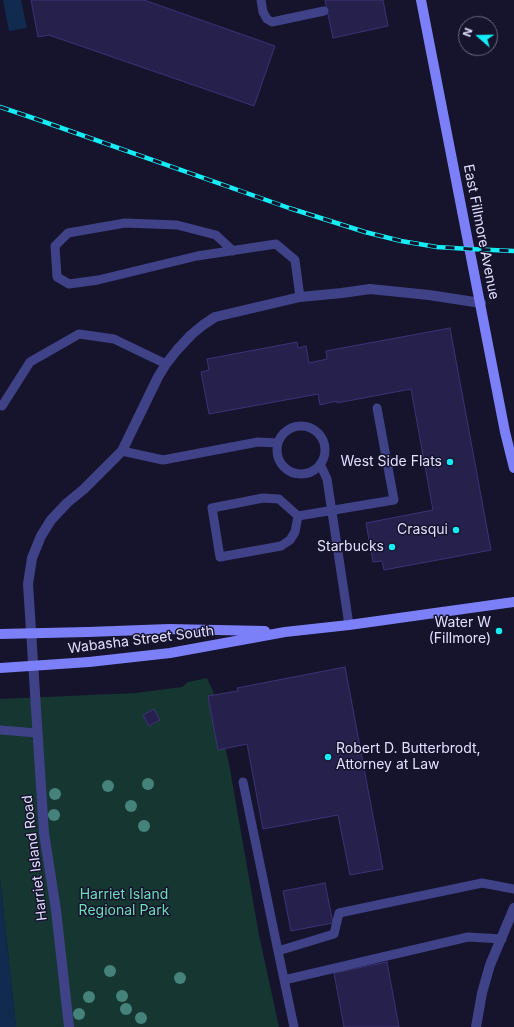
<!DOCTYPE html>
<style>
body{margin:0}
#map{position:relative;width:514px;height:1027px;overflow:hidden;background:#16132c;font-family:Inter,sans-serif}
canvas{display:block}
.north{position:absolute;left:458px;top:16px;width:40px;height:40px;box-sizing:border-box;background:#16132c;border:1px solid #676580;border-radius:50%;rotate:290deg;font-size:11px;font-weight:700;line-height:16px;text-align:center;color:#e1dffe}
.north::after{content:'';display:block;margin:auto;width:14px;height:18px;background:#14edf5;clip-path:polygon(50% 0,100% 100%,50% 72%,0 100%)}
</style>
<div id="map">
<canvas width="514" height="1027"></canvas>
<div class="north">N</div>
</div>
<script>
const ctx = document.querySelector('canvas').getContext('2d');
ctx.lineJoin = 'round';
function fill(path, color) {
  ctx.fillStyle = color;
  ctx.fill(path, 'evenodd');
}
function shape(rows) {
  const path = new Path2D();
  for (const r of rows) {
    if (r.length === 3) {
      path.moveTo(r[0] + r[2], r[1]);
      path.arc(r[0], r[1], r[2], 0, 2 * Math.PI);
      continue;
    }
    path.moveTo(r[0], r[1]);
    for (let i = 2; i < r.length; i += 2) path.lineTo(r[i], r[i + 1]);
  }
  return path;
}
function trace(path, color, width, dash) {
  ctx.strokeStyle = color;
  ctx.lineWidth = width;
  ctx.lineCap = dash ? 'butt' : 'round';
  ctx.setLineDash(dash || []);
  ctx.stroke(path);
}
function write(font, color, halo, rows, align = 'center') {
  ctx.font = font + ' Inter,sans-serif';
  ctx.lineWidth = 3;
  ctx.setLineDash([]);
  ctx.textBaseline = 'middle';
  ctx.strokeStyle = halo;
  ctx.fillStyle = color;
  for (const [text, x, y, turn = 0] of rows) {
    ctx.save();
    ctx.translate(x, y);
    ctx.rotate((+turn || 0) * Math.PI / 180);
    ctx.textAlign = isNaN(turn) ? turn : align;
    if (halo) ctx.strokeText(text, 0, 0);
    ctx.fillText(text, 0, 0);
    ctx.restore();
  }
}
fill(shape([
 [207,678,213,691,229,764,259,935,279,1027,16,1027,0,878,0,699,135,693,182,687,188,682]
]), '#163632');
fill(shape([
 [3,0,21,0,27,28,9,31],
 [0,878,16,1027,0,1027]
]), '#102b4e');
const building = shape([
 [31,0,144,0,275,46,254,106,49,35,38,37,31,0],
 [325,0,383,0,388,26,333,38,325,0],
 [450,328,491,550,384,570,382,561,373,562,366,523,433,510,411,389,337,403,337,401,320,405,318,394,209,414,201,372,209,370,207,359,297,342,298,348,306,346,309,363,327,359,326,351,450,328],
 [345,667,383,869,350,875,338,815,263,829,247,744,218,750,208,696,238,691,237,688,345,667],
 [154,709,160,720,149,726,143,715,154,709],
 [325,883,333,923,291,931,283,891,325,883],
 [387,962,399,1027,344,1027,334,973,387,962]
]);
fill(building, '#26204c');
trace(building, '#3c3377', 1);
trace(shape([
 [261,0,263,12,267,19,272,22,324,11],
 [233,251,216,235,177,225,125,223,68,233,55,246,57,277,69,284,98,280,197,256,276,244,295,260,300,297],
 [2,406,30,362,79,334,114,339,166,364],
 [301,450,24],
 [122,451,163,460,258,442,278,443],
 [320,464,327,479,349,625],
 [298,516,279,499,263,498,212,508,220,557,281,546,290,540,295,532,298,516,394,500,377,408],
 [0,730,37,733],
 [243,782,278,951],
 [284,980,468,937,502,939],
 [294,1027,278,951,334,934,339,913,482,883,514,889]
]), '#404288', 9);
trace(shape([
 [69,1027,56,910,44,833,28,584,32,558,41,536,51,520,67,503,84,489,122,451,158,377,166,364,177,350,191,335,203,325,215,317,300,297,342,293,370,289,429,295,481,303],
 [476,1027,482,993,490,965,514,908]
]), '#404288', 10);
trace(shape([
 [421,0,505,432,514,468],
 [88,632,169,629,265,631],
 [89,662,170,653,285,632,349,625,514,602]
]), '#7b80f9', 10);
const rail = shape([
 [0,107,36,119,289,208,365,232,401,241,437,247,470,249,514,251]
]);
trace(rail, '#14edf5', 4.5);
trace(rail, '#16132c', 3, [9]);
trace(shape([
 [0,634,88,632],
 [0,668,89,662]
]), '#7b80f9', 10);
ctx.fillStyle = '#45827a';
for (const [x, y] of [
 [148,784],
 [108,786],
 [55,794],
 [131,806],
 [54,815],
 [144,826],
 [110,971],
 [180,978],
 [122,996],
 [89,997],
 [126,1009],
 [79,1014],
 [141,1018]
]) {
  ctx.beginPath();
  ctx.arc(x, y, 6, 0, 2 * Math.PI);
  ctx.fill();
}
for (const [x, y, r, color] of [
 [450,462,4,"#14edf5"],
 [456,530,4,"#14edf5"],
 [392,547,4,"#14edf5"],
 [499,631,4,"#14edf5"],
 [328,757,4,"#14edf5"]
]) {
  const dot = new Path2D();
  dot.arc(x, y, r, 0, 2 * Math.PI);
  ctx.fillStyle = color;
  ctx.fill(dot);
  trace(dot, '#16132c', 1.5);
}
write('14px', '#e1dffe', '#16132c', [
 ["East Fillmore Avenue",481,232,79],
 ["Wabasha Street South",141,640,-7],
 ["Harriet Island Road",35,858,-97]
]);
write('14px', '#e1dffe', '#16132c', [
 ["West Side Flats",442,462],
 ["Crasqui",448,530],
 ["Starbucks",384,547],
 ["Water W",491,623],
 ["(Fillmore)",491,639],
 ["Robert D. Butterbrodt,",336,749,"left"],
 ["Attorney at Law",336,765,"left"]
], 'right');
write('14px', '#6cdcb9', '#16132c', [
 ["Harriet Island",124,895],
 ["Regional Park",124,911]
]);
</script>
